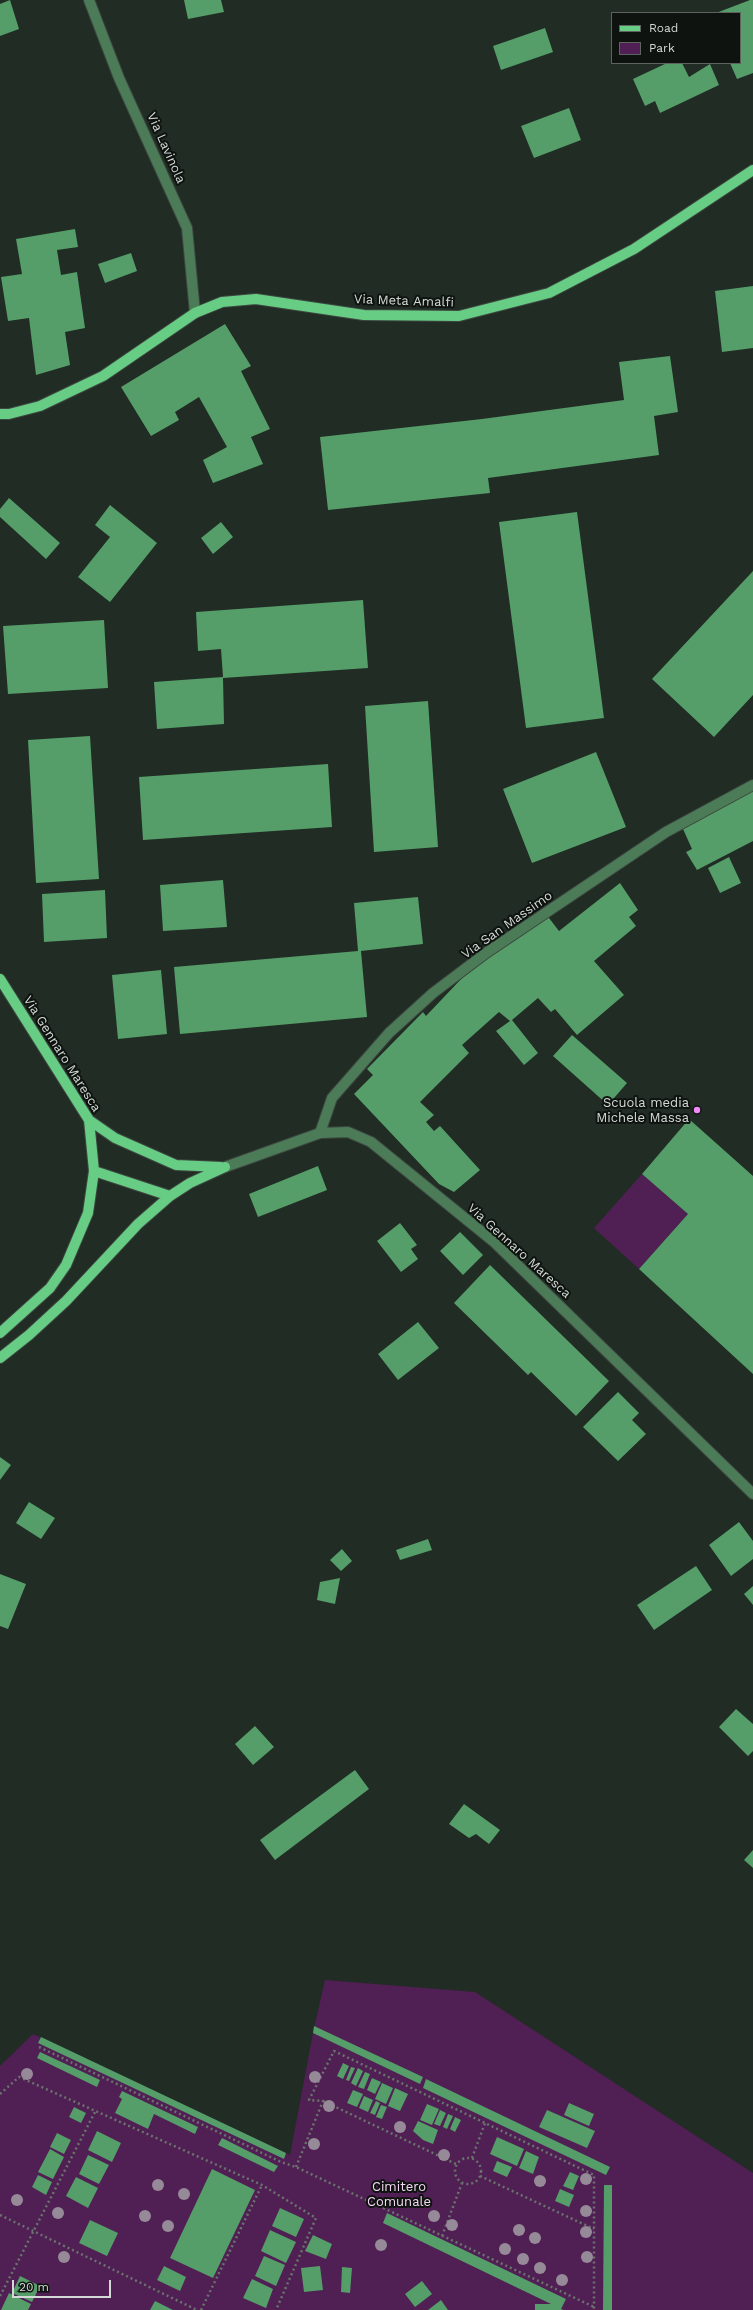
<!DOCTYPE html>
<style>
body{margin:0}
#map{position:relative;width:753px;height:2310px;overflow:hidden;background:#212c24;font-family:"Work Sans",sans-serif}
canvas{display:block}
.legend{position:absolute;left:611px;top:12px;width:130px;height:52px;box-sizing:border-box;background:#0e130f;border:1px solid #5d635e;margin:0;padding:5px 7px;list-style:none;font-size:12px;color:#d3dad5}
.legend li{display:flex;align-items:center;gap:8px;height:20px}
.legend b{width:20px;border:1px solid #5d635e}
.scale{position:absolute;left:12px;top:2280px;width:99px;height:18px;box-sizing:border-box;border:2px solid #d3dad5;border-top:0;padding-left:5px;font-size:12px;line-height:14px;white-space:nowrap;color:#d3dad5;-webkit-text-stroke:3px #0e130f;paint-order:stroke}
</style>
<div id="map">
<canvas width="753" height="2310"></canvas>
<ul class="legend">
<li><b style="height:5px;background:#67cd85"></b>Road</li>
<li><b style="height:11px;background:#501f54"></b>Park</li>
</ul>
<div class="scale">20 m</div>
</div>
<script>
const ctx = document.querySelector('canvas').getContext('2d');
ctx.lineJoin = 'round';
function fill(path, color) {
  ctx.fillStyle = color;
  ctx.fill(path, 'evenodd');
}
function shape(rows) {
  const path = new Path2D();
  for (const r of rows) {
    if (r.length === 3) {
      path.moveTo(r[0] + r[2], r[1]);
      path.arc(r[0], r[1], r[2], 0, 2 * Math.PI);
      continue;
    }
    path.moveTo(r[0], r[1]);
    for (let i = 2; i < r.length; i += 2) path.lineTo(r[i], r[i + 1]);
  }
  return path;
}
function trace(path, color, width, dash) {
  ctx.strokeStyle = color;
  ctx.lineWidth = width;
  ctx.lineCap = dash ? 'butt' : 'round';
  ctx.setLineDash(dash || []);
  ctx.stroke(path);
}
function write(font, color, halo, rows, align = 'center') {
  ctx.font = font + ' "Work Sans",sans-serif';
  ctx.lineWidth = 4;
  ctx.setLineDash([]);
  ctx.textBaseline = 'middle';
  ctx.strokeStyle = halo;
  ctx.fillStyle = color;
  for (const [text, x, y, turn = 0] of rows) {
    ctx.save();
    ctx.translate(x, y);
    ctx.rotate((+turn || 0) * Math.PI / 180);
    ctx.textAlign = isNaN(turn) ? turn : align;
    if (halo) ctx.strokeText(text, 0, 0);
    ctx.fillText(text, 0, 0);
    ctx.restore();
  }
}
fill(shape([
 [642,1174,688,1214,639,1269,594,1228],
 [325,1980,475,1992,753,2173,753,2310,0,2310,0,2066,33,2034,290,2155,313,2033]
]), '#501f54');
fill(shape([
 [10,0,19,29,0,36,0,4],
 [184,0,221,0,224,12,188,19],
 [750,0,753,0,753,73,737,79,730,63,740,63,740,13,716,13],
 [545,28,553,52,501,70,493,46],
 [667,63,682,63,689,77,710,64,719,85,660,113,655,101,645,106,633,79],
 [569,108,581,140,534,158,521,126],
 [75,229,78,247,57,250,61,275,77,272,85,328,65,332,70,365,36,375,29,318,8,321,1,277,22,274,16,239],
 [131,253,137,271,105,283,98,264],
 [753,286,753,348,722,352,715,291],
 [225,324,251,366,241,371,270,429,251,437,263,464,213,483,203,460,227,447,199,397,175,412,179,420,151,436,121,387],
 [670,356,678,412,654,416,659,455,488,478,490,493,328,510,320,437,482,419,624,400,619,362],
 [9,498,60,543,46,559,0,517,0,509],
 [110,505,157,543,110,602,78,577,110,537,95,525],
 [577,512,604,718,526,728,499,522],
 [221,522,233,537,213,554,201,538],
 [753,571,753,695,714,737,652,679],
 [363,600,368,668,223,678,224,724,157,729,154,682,223,677,221,649,198,651,196,612],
 [104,620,108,688,8,694,3,626],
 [428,701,438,847,374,852,365,706],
 [90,736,99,879,36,883,28,740],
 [596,752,626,827,532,863,503,789],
 [328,764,332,827,143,840,139,777],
 [753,790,753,841,697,870,686,852,692,849,683,829],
 [729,857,741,883,720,893,708,868],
 [223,880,227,927,163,931,160,885],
 [620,883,638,910,629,917,636,926,594,961,624,995,577,1035,555,1009,551,1012,538,998,512,1020,538,1053,524,1065,496,1031,510,1021,499,1012,462,1045,469,1053,420,1102,434,1115,426,1122,434,1131,440,1126,480,1170,454,1192,439,1184,354,1094,373,1075,367,1069,423,1012,426,1016,462,978,546,914,559,931],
 [105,890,107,938,44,942,42,894],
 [418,897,423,944,361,951,367,1017,180,1034,174,967,358,951,354,903],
 [161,970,167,1034,118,1039,112,975],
 [572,1035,627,1083,608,1105,553,1056],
 [689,1119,753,1176,753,1374,639,1269,688,1214,642,1174],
 [318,1166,327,1190,258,1217,249,1194],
 [400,1223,417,1245,411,1249,418,1259,401,1272,377,1241],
 [460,1232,483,1255,463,1275,440,1251],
 [490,1265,609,1381,576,1416,531,1372,528,1375,454,1303],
 [418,1322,439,1348,398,1380,378,1354],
 [618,1392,639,1413,632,1420,646,1434,618,1461,583,1427],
 [0,1457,11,1465,0,1480],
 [29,1502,55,1518,41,1539,16,1523],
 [739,1522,753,1541,753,1559,731,1576,709,1545],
 [428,1539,432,1550,400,1560,396,1550],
 [342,1549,352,1561,341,1571,330,1560],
 [696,1566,712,1590,654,1630,637,1605],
 [0,1574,26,1584,8,1629,0,1626],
 [340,1578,335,1604,317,1600,320,1582],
 [753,1586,753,1605,744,1594],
 [736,1709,753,1724,753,1751,748,1756,719,1727],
 [255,1726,274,1747,253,1765,235,1744],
 [355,1770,369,1789,275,1860,260,1840],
 [464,1804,500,1830,489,1844,476,1834,469,1838,449,1824],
 [753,1850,753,1868,744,1860],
 [314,2026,423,2077,420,2084,313,2033],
 [41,2037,286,2153,284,2159,38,2043],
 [40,2052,100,2080,97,2087,37,2058],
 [343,2063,349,2066,343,2079,337,2076],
 [351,2067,355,2068,349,2081,346,2080],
 [358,2068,363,2071,356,2086,351,2083],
 [365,2072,370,2074,364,2089,358,2087],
 [372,2078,381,2082,375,2094,367,2090],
 [426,2079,610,2167,606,2175,423,2088],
 [382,2083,393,2088,386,2104,375,2099],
 [395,2088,408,2094,400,2111,388,2106],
 [353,2090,363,2094,357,2107,347,2103],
 [122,2091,198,2127,195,2134,154,2114,148,2129,115,2113,122,2099,119,2097],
 [364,2096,373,2100,368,2112,359,2108],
 [376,2101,380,2103,375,2115,370,2113],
 [569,2103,594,2114,589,2126,564,2115],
 [427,2104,439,2109,432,2125,420,2120],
 [381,2105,387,2107,382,2119,376,2117],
 [74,2107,86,2113,81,2123,69,2117],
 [440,2110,446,2113,440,2126,434,2124],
 [547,2110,595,2131,587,2148,539,2127],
 [448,2114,453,2116,447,2129,443,2127],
 [455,2117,461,2120,455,2132,450,2129],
 [418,2121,438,2130,433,2144,423,2140,413,2131],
 [97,2131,121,2143,112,2162,88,2150],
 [57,2133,71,2140,64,2154,50,2147],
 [497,2137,524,2149,517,2166,490,2154],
 [222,2138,278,2166,274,2172,218,2145],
 [50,2149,64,2157,53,2179,38,2172],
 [526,2151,539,2157,533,2174,519,2168],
 [88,2155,109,2165,99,2184,79,2174],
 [497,2161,512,2167,507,2177,493,2171],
 [212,2169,255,2190,213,2278,170,2258],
 [570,2172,579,2176,573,2190,563,2186],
 [38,2175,52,2182,46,2195,32,2187],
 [76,2177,98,2188,88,2208,66,2196],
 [604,2185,612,2185,612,2310,603,2310],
 [560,2189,574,2195,569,2207,555,2201],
 [280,2208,304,2219,296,2237,272,2226],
 [387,2213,566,2299,561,2309,564,2310,535,2310,535,2304,551,2304,383,2223],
 [90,2220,118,2233,107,2256,79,2243],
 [270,2230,296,2242,286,2263,261,2251],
 [313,2235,332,2244,326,2259,305,2251],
 [264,2256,285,2265,276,2286,255,2276],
 [164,2266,186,2277,180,2291,157,2280],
 [320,2266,323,2290,304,2292,301,2268],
 [342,2267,352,2268,350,2293,341,2292],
 [20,2276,40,2286,32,2302,12,2293],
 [252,2279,273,2289,266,2308,243,2298],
 [422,2281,432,2294,415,2307,405,2294],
 [9,2293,31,2304,28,2310,1,2310],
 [441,2300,448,2310,428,2310],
 [155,2301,173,2310,150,2310]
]), '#559d69');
const minor = shape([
 [89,0,119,78,187,228,195,313],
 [320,1133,332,1098,389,1033,433,993,486,953,666,832,753,785],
 [225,1167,320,1133,348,1132,371,1142,493,1241,753,1494]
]);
const major = shape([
 [0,414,9,414,40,406,103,376,195,313,222,302,256,299,364,315,459,316,549,293,634,249,753,170],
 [0,979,89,1120,94,1171,88,1213,66,1265,50,1288,0,1333],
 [89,1120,115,1138,176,1165,221,1167],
 [94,1171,170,1196],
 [0,1358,29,1335,66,1301,138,1224,170,1196,190,1183,225,1167]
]);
trace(minor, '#3d4840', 12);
trace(major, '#3d4840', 12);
trace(shape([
 [39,2047,281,2162,296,2167,594,2307],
 [0,2094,19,2077,262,2185,316,2218,276,2310],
 [323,2101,456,2164],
 [468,2171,13],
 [472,2158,485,2123],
 [296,2167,323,2101,309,2100,334,2051,594,2175,594,2310],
 [480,2176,594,2229],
 [0,2215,197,2310],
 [442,2236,462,2183],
 [0,2296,96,2110],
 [201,2310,262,2185]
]), '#6a746d', 2.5, [2, 3]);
trace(minor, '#4c7b58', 10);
trace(major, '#67cd85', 10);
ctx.fillStyle = '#968a98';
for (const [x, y] of [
 [27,2074],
 [315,2077],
 [329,2106],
 [400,2127],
 [314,2144],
 [444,2155],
 [586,2179],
 [540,2181],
 [158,2185],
 [184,2194],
 [17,2200],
 [586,2211],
 [58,2213],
 [145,2216],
 [434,2216],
 [452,2225],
 [168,2226],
 [519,2230],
 [586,2232],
 [535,2238],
 [381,2245],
 [505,2249],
 [64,2257],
 [587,2257],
 [523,2259],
 [540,2268],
 [562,2280]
]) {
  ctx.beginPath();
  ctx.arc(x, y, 6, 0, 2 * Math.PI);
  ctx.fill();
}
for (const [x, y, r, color] of [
 [697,1110,4,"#ef8bf6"]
]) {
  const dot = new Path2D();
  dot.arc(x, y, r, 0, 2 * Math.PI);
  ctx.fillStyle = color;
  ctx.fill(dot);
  trace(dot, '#0e130f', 1.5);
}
write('13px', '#d3dad5', '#0e130f', [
 ["Via Lavinola",166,148,66],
 ["Via Meta Amalfi",404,301,2],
 ["Via San Massimo",507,925,-35],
 ["Via Gennaro Maresca",62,1054,58],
 ["Via Gennaro Maresca",519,1251,42]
]);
write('13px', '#d3dad5', '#0e130f', [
 ["Scuola media",689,1103],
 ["Michele Massa",689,1118]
], 'right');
write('13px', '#f5d6f6', '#0e130f', [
 ["Cimitero",399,2187],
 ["Comunale",399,2202]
]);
</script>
